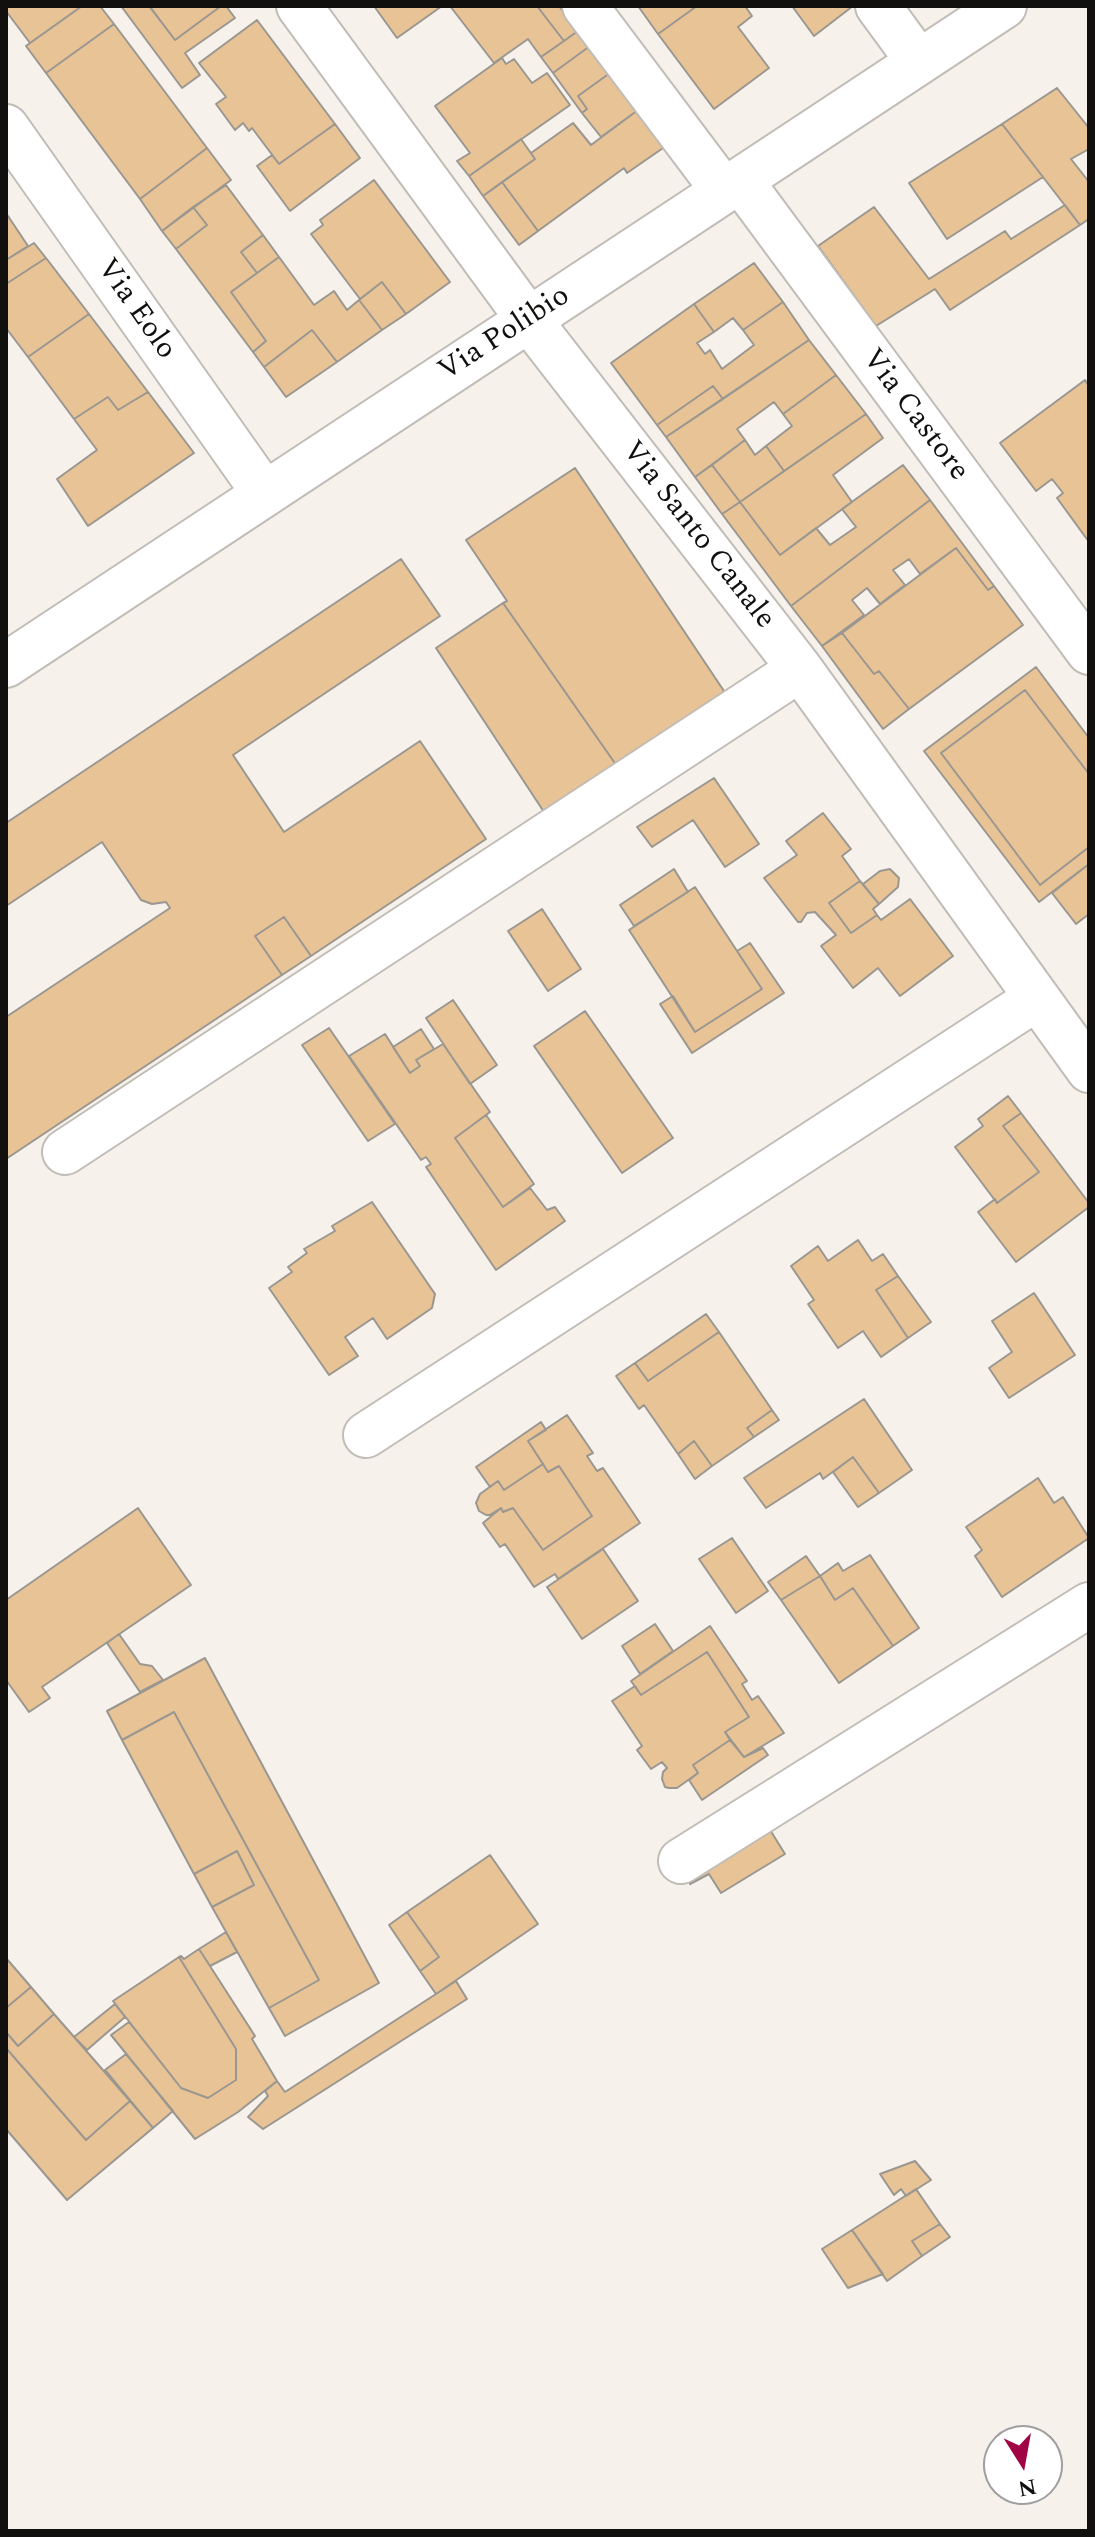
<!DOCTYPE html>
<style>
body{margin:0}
#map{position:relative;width:1095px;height:2537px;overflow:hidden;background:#f7f1eb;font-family:Spectral,serif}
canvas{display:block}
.frame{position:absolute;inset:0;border:8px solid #12100e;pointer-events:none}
.north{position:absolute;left:983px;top:2425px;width:80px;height:80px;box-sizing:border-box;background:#fff;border:2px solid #a09f9f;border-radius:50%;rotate:169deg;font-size:22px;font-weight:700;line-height:32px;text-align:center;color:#12100e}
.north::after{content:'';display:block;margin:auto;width:28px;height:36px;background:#a10444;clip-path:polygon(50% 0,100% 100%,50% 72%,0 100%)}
</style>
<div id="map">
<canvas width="1095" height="2537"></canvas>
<div class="frame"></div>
<div class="north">N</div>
</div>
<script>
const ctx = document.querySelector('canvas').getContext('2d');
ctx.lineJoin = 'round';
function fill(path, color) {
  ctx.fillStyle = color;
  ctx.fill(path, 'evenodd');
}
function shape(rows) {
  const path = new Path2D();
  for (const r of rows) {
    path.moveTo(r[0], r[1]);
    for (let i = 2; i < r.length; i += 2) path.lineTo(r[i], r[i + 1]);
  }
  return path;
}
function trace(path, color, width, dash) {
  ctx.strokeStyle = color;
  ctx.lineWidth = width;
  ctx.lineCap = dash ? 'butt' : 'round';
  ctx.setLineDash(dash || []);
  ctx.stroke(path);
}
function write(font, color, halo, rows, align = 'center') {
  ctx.font = font + ' Spectral,serif';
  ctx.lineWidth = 8;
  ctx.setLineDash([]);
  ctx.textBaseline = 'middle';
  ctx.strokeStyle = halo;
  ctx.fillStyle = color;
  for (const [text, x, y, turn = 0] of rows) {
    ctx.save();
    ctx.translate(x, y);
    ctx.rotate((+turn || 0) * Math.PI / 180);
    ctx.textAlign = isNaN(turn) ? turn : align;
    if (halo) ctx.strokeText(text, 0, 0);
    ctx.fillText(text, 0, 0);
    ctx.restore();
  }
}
const building = shape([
 [6,6,82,6,30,43,6,11,6,6],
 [82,6,100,6,114,24,46,73,26,46,82,6],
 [121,6,149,6,175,40,221,6,226,6,235,18,185,53,200,75,182,88,121,6],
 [154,6,221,6,175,40,151,8,154,6],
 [374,6,442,6,397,38,374,6],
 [450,6,537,6,564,41,541,57,528,39,494,63,450,6],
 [537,6,559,6,578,31,564,41,537,6],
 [638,6,697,6,658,34,638,6],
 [697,6,745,6,752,16,738,27,769,68,714,109,658,34,697,6],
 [792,6,853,6,814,36,792,6],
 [257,20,335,124,279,164,252,128,249,131,243,123,235,130,216,104,226,97,199,63,257,20],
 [114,24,207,148,140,199,46,73,114,24],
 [578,31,590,46,553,73,541,57,578,31],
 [590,46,610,73,578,96,587,109,582,113,553,73,590,46],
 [502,58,506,64,514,59,532,83,547,73,570,105,469,176,457,161,470,153,435,106,502,58],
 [610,73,638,110,601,137,582,113,587,109,578,96,610,73],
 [1057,88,1089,128,1089,149,1071,159,1089,182,1089,219,1080,225,1002,124,1057,88],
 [638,110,666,146,627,173,624,168,538,231,502,182,535,159,531,153,573,123,591,145,638,110],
 [335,124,360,158,290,211,257,166,272,155,279,164,335,124],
 [1002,124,1043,177,947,239,909,183,1002,124],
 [521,139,535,159,483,196,469,176,521,139],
 [207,148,231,180,162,231,140,199,207,148],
 [374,180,450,282,406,314,382,282,360,299,311,234,323,225,320,220,374,180],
 [502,182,538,231,519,245,483,196,502,182],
 [226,185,263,235,241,252,257,273,231,292,266,341,253,352,176,249,207,225,193,207,226,185],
 [1065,205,1080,225,950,310,935,289,876,326,818,246,874,207,929,279,1005,231,1011,239,1065,205],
 [193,207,207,225,176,249,162,231,193,207],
 [6,213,28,246,6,260,6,213],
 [263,235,279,257,257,273,241,252,263,235],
 [34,243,46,258,6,284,6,260,34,243],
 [279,257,314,305,334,291,347,310,359,300,382,330,337,362,312,330,264,367,253,352,266,341,231,292,279,257],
 [46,258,89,314,28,357,6,328,6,284,46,258],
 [754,263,783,302,743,330,733,318,714,332,694,304,754,263],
 [382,282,406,314,382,330,359,300,382,282],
 [783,302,809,340,723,399,713,386,657,425,611,363,694,304,714,332,697,343,705,354,710,350,722,369,754,345,743,330,783,302],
 [89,314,148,392,118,410,108,397,74,419,28,357,89,314],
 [312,330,337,362,286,397,264,367,312,330],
 [809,340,836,375,783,414,774,402,737,429,745,440,695,477,666,437,809,340],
 [836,375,866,414,784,471,766,446,792,426,783,414,836,375],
 [1085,380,1089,386,1089,542,1057,498,1063,493,1052,479,1036,491,1000,443,1085,380],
 [713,386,723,399,666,437,657,425,713,386],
 [148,392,194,453,88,526,57,479,97,450,74,419,108,397,118,410,148,392],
 [866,414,883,438,833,475,852,502,780,555,740,502,866,414],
 [745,440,755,455,766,446,784,471,740,502,712,465,745,440],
 [712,465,740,502,722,514,695,477,712,465],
 [903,465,930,500,791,606,722,514,740,502,780,555,816,528,830,545,856,527,842,509,903,465],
 [575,468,728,697,619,769,503,603,507,601,466,540,575,468],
 [930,500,994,586,988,590,956,548,920,574,909,559,893,570,905,585,880,604,867,588,852,600,864,615,822,646,791,606,930,500],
 [956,548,988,590,994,586,1023,625,909,709,879,671,874,674,842,633,956,548],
 [401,559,440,616,233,755,284,832,420,741,486,839,311,956,284,917,255,936,282,975,6,1159,6,1017,170,908,166,902,152,904,141,900,102,842,6,906,6,823,401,559],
 [503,603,619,769,546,815,436,648,503,603],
 [842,633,874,674,879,671,909,709,883,729,822,646,842,633],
 [1036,667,1089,738,1089,774,1025,690,941,753,1040,885,1089,847,1089,864,1039,902,924,751,1036,667],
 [1025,690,1089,774,1089,847,1040,885,941,753,1025,690],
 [714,778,759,844,725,867,693,820,652,847,637,827,714,778],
 [823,813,851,849,842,856,860,881,829,903,851,933,877,915,881,920,910,899,953,956,900,996,878,968,853,988,821,946,836,935,815,912,807,913,801,922,798,922,764,878,797,855,786,841,823,813],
 [1089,864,1089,914,1076,924,1052,893,1089,864],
 [674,869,688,892,634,926,620,905,674,869],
 [890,869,899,878,898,887,879,904,863,884,880,871,890,869],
 [860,881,879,904,873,909,877,915,851,933,829,903,860,881],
 [695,887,762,989,695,1032,629,930,695,887],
 [542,909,581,969,548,991,508,931,542,909],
 [284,917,311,956,282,975,255,936,284,917],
 [750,943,784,993,692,1053,660,1004,673,996,695,1032,762,989,737,951,750,943],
 [453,1000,497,1065,470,1084,426,1018,453,1000],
 [585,1011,673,1138,622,1173,534,1046,585,1011],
 [329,1028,395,1124,368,1141,302,1045,329,1028],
 [421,1029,434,1049,416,1060,420,1066,410,1073,393,1047,421,1029],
 [385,1034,410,1073,420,1066,416,1060,443,1044,490,1112,455,1138,503,1207,530,1188,547,1210,555,1207,565,1221,496,1270,426,1167,431,1164,426,1157,421,1160,349,1056,385,1034],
 [1008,1096,1021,1113,1003,1126,1039,1172,997,1203,955,1147,983,1126,978,1119,1008,1096],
 [1021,1113,1089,1203,1089,1207,1016,1262,978,1212,995,1199,997,1203,1039,1172,1003,1126,1021,1113],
 [486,1115,534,1184,503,1207,455,1138,486,1115],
 [372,1202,435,1294,432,1308,387,1339,373,1318,345,1337,358,1356,329,1375,269,1288,292,1272,288,1267,307,1253,304,1249,335,1231,332,1226,372,1202],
 [858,1240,872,1261,883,1254,898,1276,876,1290,908,1338,881,1357,863,1331,838,1348,808,1304,814,1300,791,1266,818,1246,828,1261,858,1240],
 [898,1276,931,1322,908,1338,876,1290,898,1276],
 [1034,1293,1075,1355,1009,1398,989,1368,1012,1352,992,1321,1034,1293],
 [706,1314,719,1332,648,1381,635,1363,706,1314],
 [719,1332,772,1410,747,1428,754,1437,712,1466,694,1441,678,1454,644,1405,639,1409,616,1376,635,1363,648,1381,719,1332],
 [864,1399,912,1470,879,1493,853,1457,823,1479,820,1473,766,1508,744,1478,864,1399],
 [772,1410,779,1420,754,1437,747,1428,772,1410],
 [567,1415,593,1453,587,1456,597,1471,603,1468,640,1523,558,1579,555,1574,534,1587,505,1544,500,1547,483,1523,501,1508,503,1512,513,1508,543,1550,592,1516,559,1466,548,1472,528,1441,567,1415],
 [541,1422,546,1430,528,1441,543,1464,504,1490,498,1481,490,1487,476,1467,541,1422],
 [694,1441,712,1466,695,1479,678,1454,694,1441],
 [853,1457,879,1493,858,1507,833,1472,853,1457],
 [543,1464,548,1472,559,1466,592,1516,543,1550,513,1508,503,1512,501,1508,490,1515,486,1515,479,1511,476,1503,480,1494,498,1481,504,1490,543,1464],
 [1038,1478,1054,1503,1063,1497,1089,1538,1002,1597,975,1556,982,1550,966,1527,1038,1478],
 [138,1508,191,1585,42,1687,50,1698,29,1712,6,1680,6,1600,138,1508],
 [732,1538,768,1591,736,1613,699,1559,732,1538],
 [603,1549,638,1601,582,1639,547,1587,603,1549],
 [870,1555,919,1628,893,1646,853,1588,835,1600,820,1576,838,1563,843,1571,870,1555],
 [806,1556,820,1576,781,1600,768,1582,806,1556],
 [820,1576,835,1600,853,1588,893,1646,839,1683,781,1600,820,1576],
 [655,1624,673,1651,640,1674,622,1646,655,1624],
 [710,1626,747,1681,742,1684,752,1700,758,1696,784,1733,744,1757,725,1732,749,1717,707,1652,641,1695,631,1681,710,1626],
 [119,1634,140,1664,152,1666,163,1680,140,1692,107,1643,119,1634],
 [707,1652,749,1717,725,1732,730,1740,693,1765,698,1773,677,1788,669,1788,665,1787,662,1779,663,1772,667,1768,662,1762,651,1769,637,1750,642,1746,612,1701,635,1686,641,1695,707,1652],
 [205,1658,379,1983,285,2036,269,2008,319,1980,174,1712,122,1740,107,1711,205,1658],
 [174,1712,319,1980,269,2008,212,1907,254,1885,237,1851,194,1874,122,1740,174,1712],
 [730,1740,744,1757,763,1748,768,1755,702,1800,689,1780,698,1773,693,1765,730,1740],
 [767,1825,785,1854,721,1893,709,1874,690,1884,692,1872,767,1825],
 [237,1851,254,1885,212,1907,194,1874,237,1851],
 [490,1855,538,1924,436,1994,420,1971,439,1957,407,1912,490,1855],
 [407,1912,439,1957,420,1971,389,1925,407,1912],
 [226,1932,237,1952,210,1966,199,1949,226,1932],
 [199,1949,255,2036,252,2039,277,2081,238,2112,195,2139,111,2035,129,2022,181,2088,208,2098,236,2080,236,2049,179,1957,181,1956,184,1959,199,1949],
 [179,1957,236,2049,236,2080,208,2098,181,2088,113,2001,179,1957],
 [6,1958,31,1987,6,2008,6,1958],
 [456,1981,467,1999,263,2129,248,2117,268,2096,265,2091,277,2081,285,2092,456,1981],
 [31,1987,54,2014,18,2046,6,2032,6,2008,31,1987],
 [115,2004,125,2017,87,2050,74,2037,115,2004],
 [54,2014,130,2101,86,2140,6,2048,6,2032,18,2046,54,2014],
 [6,2048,86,2140,130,2101,153,2128,67,2200,6,2129,6,2048],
 [126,2054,173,2111,153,2128,105,2070,126,2054],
 [915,2161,931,2180,906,2196,901,2189,894,2195,880,2174,915,2161],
 [916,2189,940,2224,912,2241,922,2256,887,2281,852,2230,916,2189],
 [940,2224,950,2237,922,2256,912,2241,940,2224],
 [852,2230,883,2274,848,2288,822,2249,852,2230]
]);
fill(building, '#e8c396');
trace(building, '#9a9690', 2);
const street = shape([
 [299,6,529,320,800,669,1089,1070],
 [585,6,724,191],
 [878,6,919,62],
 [6,127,265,494],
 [740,180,1089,652],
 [6,665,1004,6],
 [65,1152,800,669],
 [366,1435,1037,998],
 [681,1861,1089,1605]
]);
trace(street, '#c1bcb6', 48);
trace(street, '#fff', 44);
write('30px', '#12100e', '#fff', [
 ["Via Eolo",135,310,55],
 ["Via Polibio",505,335,-33],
 ["Via Castore",914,416,53],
 ["Via Santo Canale",697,536,52]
]);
</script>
